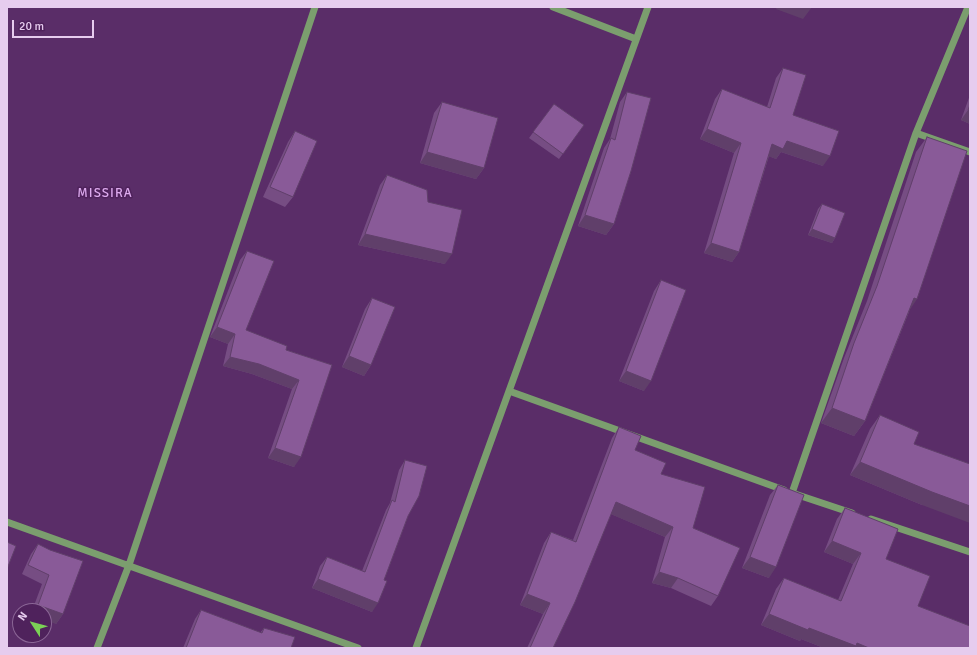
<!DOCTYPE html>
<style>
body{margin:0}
#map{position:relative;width:977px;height:655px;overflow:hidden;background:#5a2d68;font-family:Signika,sans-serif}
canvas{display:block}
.frame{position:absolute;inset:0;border:8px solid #e6ccee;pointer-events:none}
.north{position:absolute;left:12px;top:603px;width:40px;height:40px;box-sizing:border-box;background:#4f225c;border:1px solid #8b6696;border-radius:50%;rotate:306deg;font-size:11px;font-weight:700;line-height:16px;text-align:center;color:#e6ccee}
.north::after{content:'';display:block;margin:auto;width:14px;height:18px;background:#7bd156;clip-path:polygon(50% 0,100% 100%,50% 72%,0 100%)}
.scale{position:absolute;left:12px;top:20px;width:82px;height:18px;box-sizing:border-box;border:2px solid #e6ccee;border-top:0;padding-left:5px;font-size:12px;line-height:14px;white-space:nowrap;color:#e6ccee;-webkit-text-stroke:3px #4f225c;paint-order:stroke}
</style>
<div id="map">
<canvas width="977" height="655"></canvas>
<div class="frame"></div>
<div class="north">N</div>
<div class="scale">20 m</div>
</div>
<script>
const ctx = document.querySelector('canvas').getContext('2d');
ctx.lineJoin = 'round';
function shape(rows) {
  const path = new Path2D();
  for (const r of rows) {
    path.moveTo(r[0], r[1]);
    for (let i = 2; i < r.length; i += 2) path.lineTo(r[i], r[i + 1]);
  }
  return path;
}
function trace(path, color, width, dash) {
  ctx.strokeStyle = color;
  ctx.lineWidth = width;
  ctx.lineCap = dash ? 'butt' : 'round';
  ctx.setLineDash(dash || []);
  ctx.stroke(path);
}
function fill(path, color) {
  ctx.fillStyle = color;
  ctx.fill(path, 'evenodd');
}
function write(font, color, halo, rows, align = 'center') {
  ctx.font = font + ' Signika,sans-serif';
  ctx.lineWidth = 3;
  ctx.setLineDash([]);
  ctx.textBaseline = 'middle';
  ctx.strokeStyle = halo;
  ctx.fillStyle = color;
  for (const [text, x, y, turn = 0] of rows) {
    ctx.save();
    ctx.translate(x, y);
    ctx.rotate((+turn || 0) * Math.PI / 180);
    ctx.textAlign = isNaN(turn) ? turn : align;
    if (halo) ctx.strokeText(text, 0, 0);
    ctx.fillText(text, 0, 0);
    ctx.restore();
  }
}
trace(shape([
 [553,7,636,39],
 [916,133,970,152],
 [509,391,784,490],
 [792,493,916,133,968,7],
 [795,494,852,513],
 [871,519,970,552],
 [7,522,358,648],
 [97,648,129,565,315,7],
 [416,648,648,7]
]), '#7b9e6e', 7);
fill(shape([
 [783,68,793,115,823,166,781,152,776,159,769,156,739,252,732,262,704,253,734,153,700,139,715,99,722,89,767,107,776,78],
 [627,92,614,224,606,235,578,226,604,148,610,139,620,102],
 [970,95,970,124,961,120],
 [442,102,484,168,476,179,420,163,434,113],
 [554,104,584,125,559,159,529,138],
 [295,131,293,197,285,207,263,197,288,142],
 [927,137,909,312,865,421,854,436,821,423,844,358,867,301,916,152],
 [387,175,428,202,445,264,358,245,380,185],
 [822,204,835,238,832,243,808,235,818,209],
 [247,251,246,330,286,350,332,365,294,467,268,458,292,389,252,374,223,366,228,344,210,337,240,260],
 [661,280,644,391,619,381,654,291],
 [372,298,371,365,364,376,342,367,365,309],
 [880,415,914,444,922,505,850,475,870,429],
 [619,427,635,450,661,474,693,528,718,596,711,606,671,588,652,583,665,537,611,514,553,648,527,648,543,614,520,605,544,543,551,532,573,540,612,438],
 [405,460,408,516,372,612,312,588,320,566,327,557,362,571,386,510,390,503,399,470],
 [778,485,769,578,742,568,770,495],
 [845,508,886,559,918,606,970,648,824,648,801,639,800,641,761,625,776,589,784,578,838,600,853,564,824,552,837,519],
 [38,544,63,614,56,624,44,611,32,611,42,584,22,574,31,554],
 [201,610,260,633,264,628,291,648,183,648,195,619]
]), '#764d83');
fill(shape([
 [777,7,812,7,803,19,776,9],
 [968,110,970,110,970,124,961,120],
 [707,129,741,143,734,153,700,139],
 [787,141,830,156,823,166,781,152,776,159,765,155,772,144],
 [427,152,484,168,476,179,420,163],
 [585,215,614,224,606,235,578,226],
 [812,229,835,238,832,243,808,235],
 [365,234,452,254,445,264,358,245],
 [711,243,739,252,732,262,704,253],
 [914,298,917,299,907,314],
 [217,327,235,334,228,344,210,337],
 [349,356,371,365,364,376,342,367],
 [230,357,259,364,299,380,292,389,252,374,223,366],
 [626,371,651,381,644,391,619,381],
 [832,408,865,421,854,436,821,423],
 [275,448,301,457,294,467,268,458],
 [860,462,970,506,970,523,922,505,850,475],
 [616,502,673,527,665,537,608,513],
 [832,541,861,553,853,564,824,552],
 [750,557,776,567,769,578,742,568],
 [659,572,678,578,671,588,652,583],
 [318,579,378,603,372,612,312,588],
 [527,594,550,603,543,614,520,605],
 [38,605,63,614,56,624,44,620,44,611,34,611],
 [769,614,809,628,857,643,869,648,824,648,801,639,800,641,761,625]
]), '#603f6a');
const building = shape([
 [783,68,806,75,793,115,839,131,830,156,787,141,783,149,772,144,739,252,711,243,741,143,707,129,722,89,770,108,783,68],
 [627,92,651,98,631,171,614,224,585,215,611,138,615,140,627,92],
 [442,102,498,118,484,168,427,152,442,102],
 [554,104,584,125,563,154,533,132,554,104],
 [970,105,970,110,968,110,970,105],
 [295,131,317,141,293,197,270,187,295,131],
 [927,137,967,151,917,299,914,298,865,421,832,408,854,343,877,286,927,137],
 [387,175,427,190,428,202,462,210,452,254,365,234,387,175],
 [822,204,845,213,835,238,812,229,822,204],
 [247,251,274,261,246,330,287,346,286,350,332,365,301,457,275,448,299,380,259,364,230,357,235,334,217,327,247,251],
 [661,280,686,290,651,381,626,371,661,280],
 [372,298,395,307,371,365,349,356,372,298],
 [880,415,919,432,914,444,970,464,970,506,932,492,860,462,880,415],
 [619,427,641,436,635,450,666,463,661,474,705,487,693,528,740,548,718,596,678,578,659,572,673,527,616,502,575,602,553,648,530,648,550,603,527,594,551,532,576,542,619,427],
 [405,460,427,466,419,496,408,516,384,580,387,581,378,603,318,579,327,557,365,572,392,500,395,502,405,460],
 [778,485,804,495,776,567,750,557,778,485],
 [845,508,898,529,886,559,930,576,918,606,970,626,970,648,869,648,857,643,856,646,809,628,808,630,769,614,784,578,841,601,861,553,832,541,845,508],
 [7,542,16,546,7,569,7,542],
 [38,544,50,550,83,561,63,614,38,605,49,575,28,565,38,544],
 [201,610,262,633,264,628,295,637,291,648,186,648,201,610]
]);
fill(building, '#895a98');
trace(building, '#603f6a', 1);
ctx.letterSpacing = '1px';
write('13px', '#dae', '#4f225c', [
 ["MISSIRA",105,194]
]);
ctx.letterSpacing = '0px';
</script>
